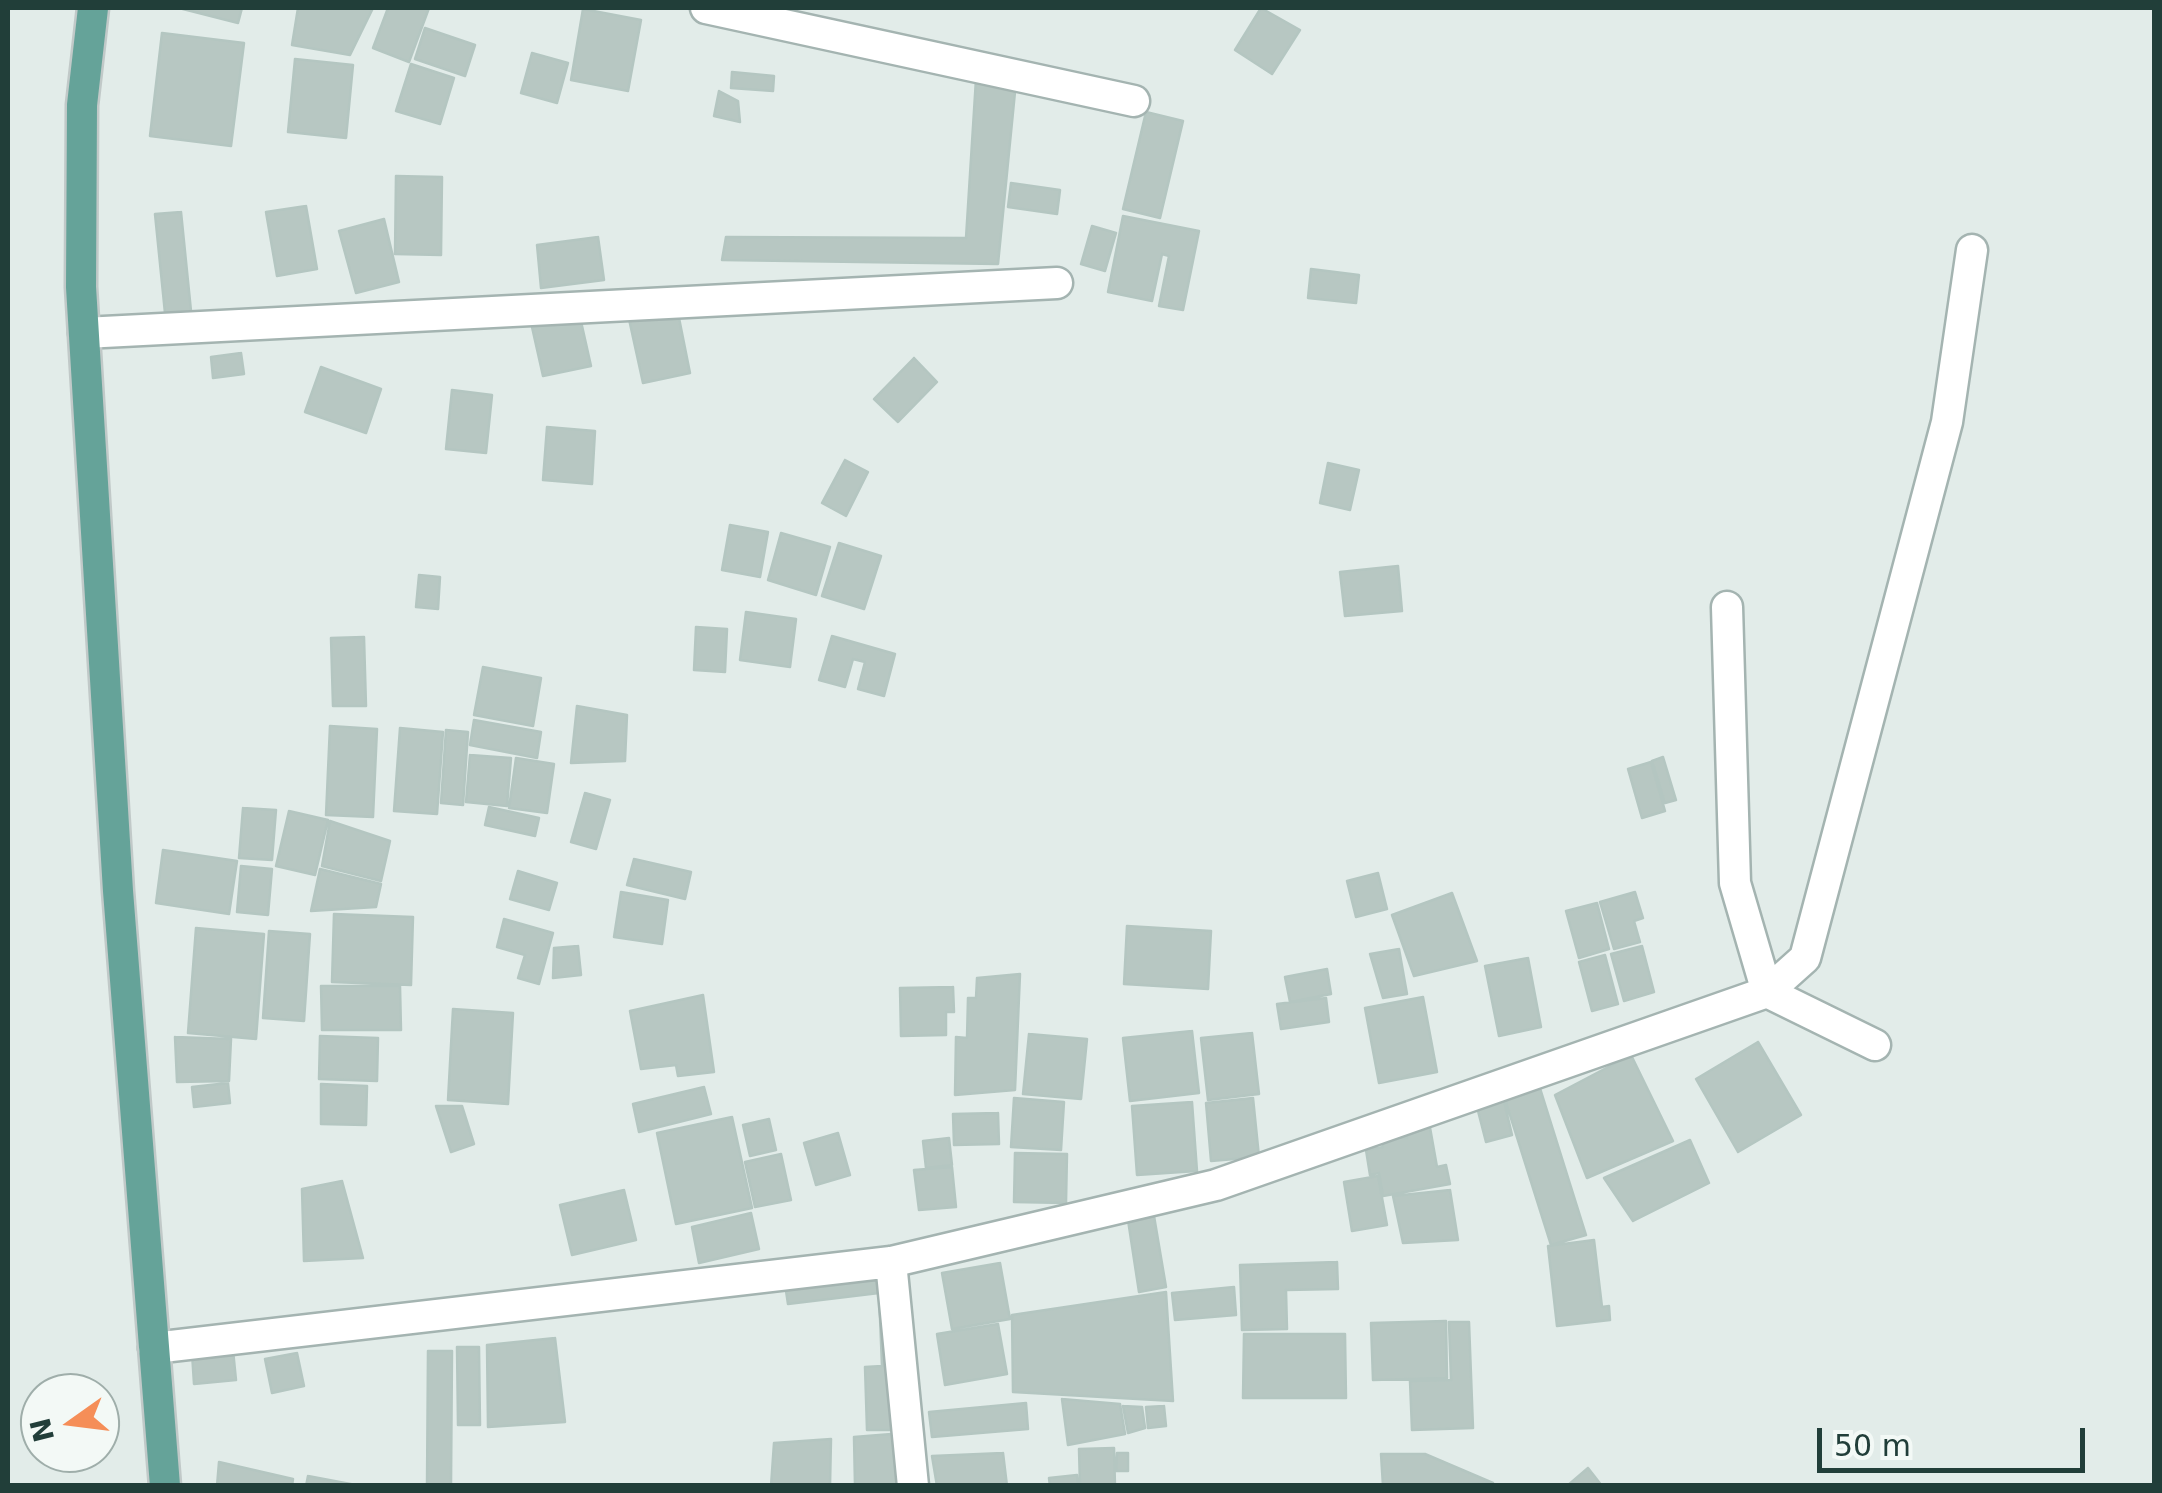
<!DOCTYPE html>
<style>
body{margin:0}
#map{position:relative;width:2162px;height:1493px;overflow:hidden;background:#e2ece9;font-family:"DejaVu Sans",sans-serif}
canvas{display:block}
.frame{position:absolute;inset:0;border:10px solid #213e39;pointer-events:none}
.north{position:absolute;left:20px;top:1373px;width:100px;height:100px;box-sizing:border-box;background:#f3f9f6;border:2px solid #9faeaa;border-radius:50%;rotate:256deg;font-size:28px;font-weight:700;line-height:40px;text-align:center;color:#213e39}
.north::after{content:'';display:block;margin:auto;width:35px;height:45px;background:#f58e58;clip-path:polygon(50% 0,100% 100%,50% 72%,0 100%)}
.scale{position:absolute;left:1817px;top:1428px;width:268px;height:45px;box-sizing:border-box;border:5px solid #213e39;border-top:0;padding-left:12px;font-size:30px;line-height:35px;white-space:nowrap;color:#213e39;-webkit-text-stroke:8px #f3f9f6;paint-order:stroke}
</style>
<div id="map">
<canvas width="2162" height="1493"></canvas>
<div class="frame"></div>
<div class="north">N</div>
<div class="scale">50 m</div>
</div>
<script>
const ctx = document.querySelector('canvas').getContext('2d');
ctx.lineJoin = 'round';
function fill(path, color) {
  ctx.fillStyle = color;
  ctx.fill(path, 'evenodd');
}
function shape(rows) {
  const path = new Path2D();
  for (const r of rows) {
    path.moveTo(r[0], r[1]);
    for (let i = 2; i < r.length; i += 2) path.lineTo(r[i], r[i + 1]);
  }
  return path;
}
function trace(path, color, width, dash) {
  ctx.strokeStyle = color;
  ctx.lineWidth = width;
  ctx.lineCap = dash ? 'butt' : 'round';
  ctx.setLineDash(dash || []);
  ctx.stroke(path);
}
const building = shape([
 [179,8,242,8,238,23,179,8],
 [298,8,373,8,350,55,292,45,298,8],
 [388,8,429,8,409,62,373,48,388,8],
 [1261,8,1300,30,1272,74,1235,50,1261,8],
 [583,9,641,20,628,91,571,80,583,9],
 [425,28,475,45,465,76,415,59,425,28],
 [162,33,244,43,231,146,150,136,162,33],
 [532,53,568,63,557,103,521,93,532,53],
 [295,59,353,65,346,138,288,132,295,59],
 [411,64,454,78,440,124,396,111,411,64],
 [732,72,774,76,773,91,731,88,732,72],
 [976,79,1016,82,998,264,722,260,726,237,966,238,976,79],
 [719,91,738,101,740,122,714,116,719,91],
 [1146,112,1183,121,1160,218,1123,209,1146,112],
 [396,176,442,177,441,255,395,254,396,176],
 [1011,183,1060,190,1057,214,1008,207,1011,183],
 [306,206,317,269,277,276,266,212,306,206],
 [181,212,191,311,165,313,155,214,181,212],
 [1123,216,1199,231,1183,310,1159,306,1169,256,1162,254,1152,301,1108,292,1123,216],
 [384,219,399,282,356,293,339,231,384,219],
 [1092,226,1116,233,1105,271,1081,264,1092,226],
 [598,237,604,280,541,288,537,245,598,237],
 [1311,269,1359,275,1356,303,1308,298,1311,269],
 [677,308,690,373,643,383,629,319,677,308],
 [580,317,591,366,543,376,532,327,580,317],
 [241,353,244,374,213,378,211,357,241,353],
 [914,358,937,382,898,422,874,399,914,358],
 [321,367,381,389,366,433,305,412,321,367],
 [452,390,492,395,486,453,446,449,452,390],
 [547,427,595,431,592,484,543,480,547,427],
 [845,460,868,472,846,516,822,503,845,460],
 [1328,463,1359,470,1350,510,1320,503,1328,463],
 [730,525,768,532,760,577,722,570,730,525],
 [781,533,830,547,816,595,768,580,781,533],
 [839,543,881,556,864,609,822,596,839,543],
 [1398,566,1402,611,1345,616,1340,572,1398,566],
 [419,575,440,577,438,609,416,607,419,575],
 [746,612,796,619,790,667,740,660,746,612],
 [696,627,727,629,725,672,694,670,696,627],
 [832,636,895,654,884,696,858,689,865,662,853,659,845,687,819,680,832,636],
 [364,637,366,706,333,706,331,638,364,637],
 [483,667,541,678,533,726,474,715,483,667],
 [577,706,627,715,625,761,571,763,577,706],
 [474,720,541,732,537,758,470,745,474,720],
 [330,726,377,729,373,817,326,815,330,726],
 [400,728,443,732,437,814,394,811,400,728],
 [446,730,468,732,463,805,441,803,446,730],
 [470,755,511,758,507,806,466,802,470,755],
 [1663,757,1676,800,1665,803,1652,761,1663,757],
 [516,758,554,764,547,813,509,808,516,758],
 [1651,762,1665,811,1642,818,1628,769,1651,762],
 [585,793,610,800,596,849,571,842,585,793],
 [489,807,539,818,535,836,485,825,489,807],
 [243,808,276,810,272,860,239,858,243,808],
 [289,811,328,820,315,875,276,866,289,811],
 [330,821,390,841,381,881,322,866,330,821],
 [163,850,237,861,229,914,156,903,163,850],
 [634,859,691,872,685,899,627,885,634,859],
 [241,866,272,869,268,915,237,912,241,866],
 [320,869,381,884,376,907,311,911,320,869],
 [518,871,557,883,549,910,510,899,518,871],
 [1378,873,1387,909,1356,917,1347,881,1378,873],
 [621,892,668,900,662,944,614,937,621,892],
 [1635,892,1643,918,1634,921,1640,942,1614,949,1600,902,1635,892],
 [1452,893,1477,961,1414,976,1392,915,1452,893],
 [1597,903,1609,949,1579,958,1566,911,1597,903],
 [334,914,413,917,411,985,332,982,334,914],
 [504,919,553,933,539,984,518,978,525,955,497,947,504,919],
 [1127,926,1211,931,1208,989,1124,984,1127,926],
 [196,928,264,934,256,1039,188,1033,196,928],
 [269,931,310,934,304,1021,263,1018,269,931],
 [578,946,581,975,553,978,554,948,578,946],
 [1642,946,1654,992,1624,1001,1611,954,1642,946],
 [1399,949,1407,994,1383,998,1370,954,1399,949],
 [1605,955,1618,1004,1592,1011,1579,962,1605,955],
 [1528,958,1541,1027,1499,1036,1485,966,1528,958],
 [1327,969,1331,994,1290,1002,1285,977,1327,969],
 [1020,974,1015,1090,955,1095,956,1037,967,1038,968,998,976,998,977,978,1020,974],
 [321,986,400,986,401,1030,322,1030,321,986],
 [953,987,954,1012,946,1012,946,1035,901,1036,900,988,953,987],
 [703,995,714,1072,678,1076,676,1065,641,1069,630,1011,703,995],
 [1423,997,1437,1072,1379,1083,1365,1008,1423,997],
 [1326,998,1329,1022,1281,1029,1277,1004,1326,998],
 [453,1009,513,1013,508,1104,448,1100,453,1009],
 [1192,1031,1199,1093,1130,1101,1123,1038,1192,1031],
 [1252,1033,1259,1094,1208,1100,1201,1038,1252,1033],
 [1029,1034,1087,1039,1081,1099,1023,1094,1029,1034],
 [320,1036,378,1038,377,1081,319,1079,320,1036],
 [175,1037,231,1039,229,1081,177,1082,175,1037],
 [1758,1042,1801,1115,1738,1152,1696,1079,1758,1042],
 [1631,1055,1673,1141,1587,1178,1555,1095,1631,1055],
 [228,1083,230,1103,194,1107,192,1087,228,1083],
 [321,1084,367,1086,366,1125,321,1124,321,1084],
 [1539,1085,1586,1235,1551,1245,1504,1096,1539,1085],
 [704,1087,711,1114,639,1132,633,1104,704,1087],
 [1014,1098,1064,1102,1061,1150,1011,1147,1014,1098],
 [1253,1098,1259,1157,1211,1161,1206,1103,1253,1098],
 [1504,1101,1512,1135,1486,1142,1477,1107,1504,1101],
 [1192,1102,1197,1171,1137,1175,1132,1106,1192,1102],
 [436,1106,462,1106,474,1144,451,1152,436,1106],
 [998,1113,999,1144,954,1145,953,1114,998,1113],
 [732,1117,752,1208,676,1224,657,1133,732,1117],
 [769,1119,776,1150,750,1156,743,1125,769,1119],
 [1429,1122,1437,1167,1446,1165,1450,1184,1383,1196,1379,1173,1370,1175,1366,1150,1383,1147,1381,1137,1407,1138,1405,1127,1429,1122],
 [838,1133,850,1175,816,1185,804,1143,838,1133],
 [949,1138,952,1165,926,1168,923,1141,949,1138],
 [1690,1140,1709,1183,1633,1221,1604,1178,1690,1140],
 [1015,1153,1067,1154,1066,1203,1014,1202,1015,1153],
 [781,1154,791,1200,755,1207,745,1162,781,1154],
 [952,1167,956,1207,919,1210,914,1170,952,1167],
 [1378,1176,1387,1225,1352,1231,1344,1182,1378,1176],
 [342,1181,363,1258,304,1261,302,1189,342,1181],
 [624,1190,636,1240,572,1255,560,1205,624,1190],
 [1450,1190,1458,1240,1403,1243,1393,1196,1450,1190],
 [751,1213,759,1249,699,1263,692,1227,751,1213],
 [1154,1216,1166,1287,1139,1292,1128,1220,1154,1216],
 [1594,1240,1602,1307,1609,1306,1610,1320,1557,1326,1548,1246,1594,1240],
 [1337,1262,1338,1289,1286,1290,1287,1329,1242,1330,1240,1265,1337,1262],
 [1000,1263,1010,1319,952,1329,942,1273,1000,1263],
 [889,1272,901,1430,867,1430,865,1367,882,1366,879,1293,788,1304,785,1284,889,1272],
 [1234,1287,1236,1315,1175,1320,1172,1293,1234,1287],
 [1166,1292,1173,1401,1013,1392,1012,1315,1166,1292],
 [1446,1321,1447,1378,1373,1380,1371,1323,1446,1321],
 [1449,1322,1469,1322,1473,1428,1412,1430,1410,1381,1451,1380,1449,1322],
 [998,1324,1007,1374,945,1385,937,1334,998,1324],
 [1244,1334,1345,1334,1346,1398,1243,1398,1244,1334],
 [555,1338,565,1422,488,1427,487,1345,555,1338],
 [457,1347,479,1347,480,1425,458,1425,457,1347],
 [233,1350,236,1380,194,1384,192,1353,233,1350],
 [428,1351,452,1351,451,1486,427,1486,428,1351],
 [297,1353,304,1386,272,1393,265,1359,297,1353],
 [1062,1399,1120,1404,1125,1434,1068,1445,1062,1399],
 [1026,1403,1028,1429,932,1437,929,1412,1026,1403],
 [1123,1406,1142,1407,1145,1428,1128,1433,1123,1406],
 [1164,1406,1166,1426,1148,1428,1146,1407,1164,1406],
 [904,1433,906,1486,855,1486,854,1437,904,1433],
 [831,1439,830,1486,771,1486,774,1443,831,1439],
 [1114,1448,1115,1486,1080,1486,1079,1449,1114,1448],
 [1003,1453,1007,1486,937,1486,932,1456,1003,1453],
 [1117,1453,1128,1453,1128,1471,1116,1471,1117,1453],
 [1381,1454,1425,1454,1493,1483,1383,1486,1381,1454],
 [219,1462,293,1479,292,1486,217,1486,219,1462],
 [1588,1468,1602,1486,1567,1486,1588,1468],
 [1077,1475,1078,1486,1050,1486,1049,1478,1077,1475],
 [308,1476,361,1486,306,1486,308,1476]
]);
fill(building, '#b7c7c2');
trace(building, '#b4c6c1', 2.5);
const minor = shape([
 [706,8,1134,101],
 [84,333,1057,283],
 [1875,1045,1767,992,1805,958,1947,422,1972,250],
 [891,1262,913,1486],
 [154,1348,891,1262,1216,1185,1767,992,1735,883,1727,607]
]);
const major = shape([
 [93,8,82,105,81,287,118,891,165,1486]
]);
trace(minor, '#a4b4b1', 35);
trace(major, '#c1c9c8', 35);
trace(minor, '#fff', 30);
trace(major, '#65a399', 30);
</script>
